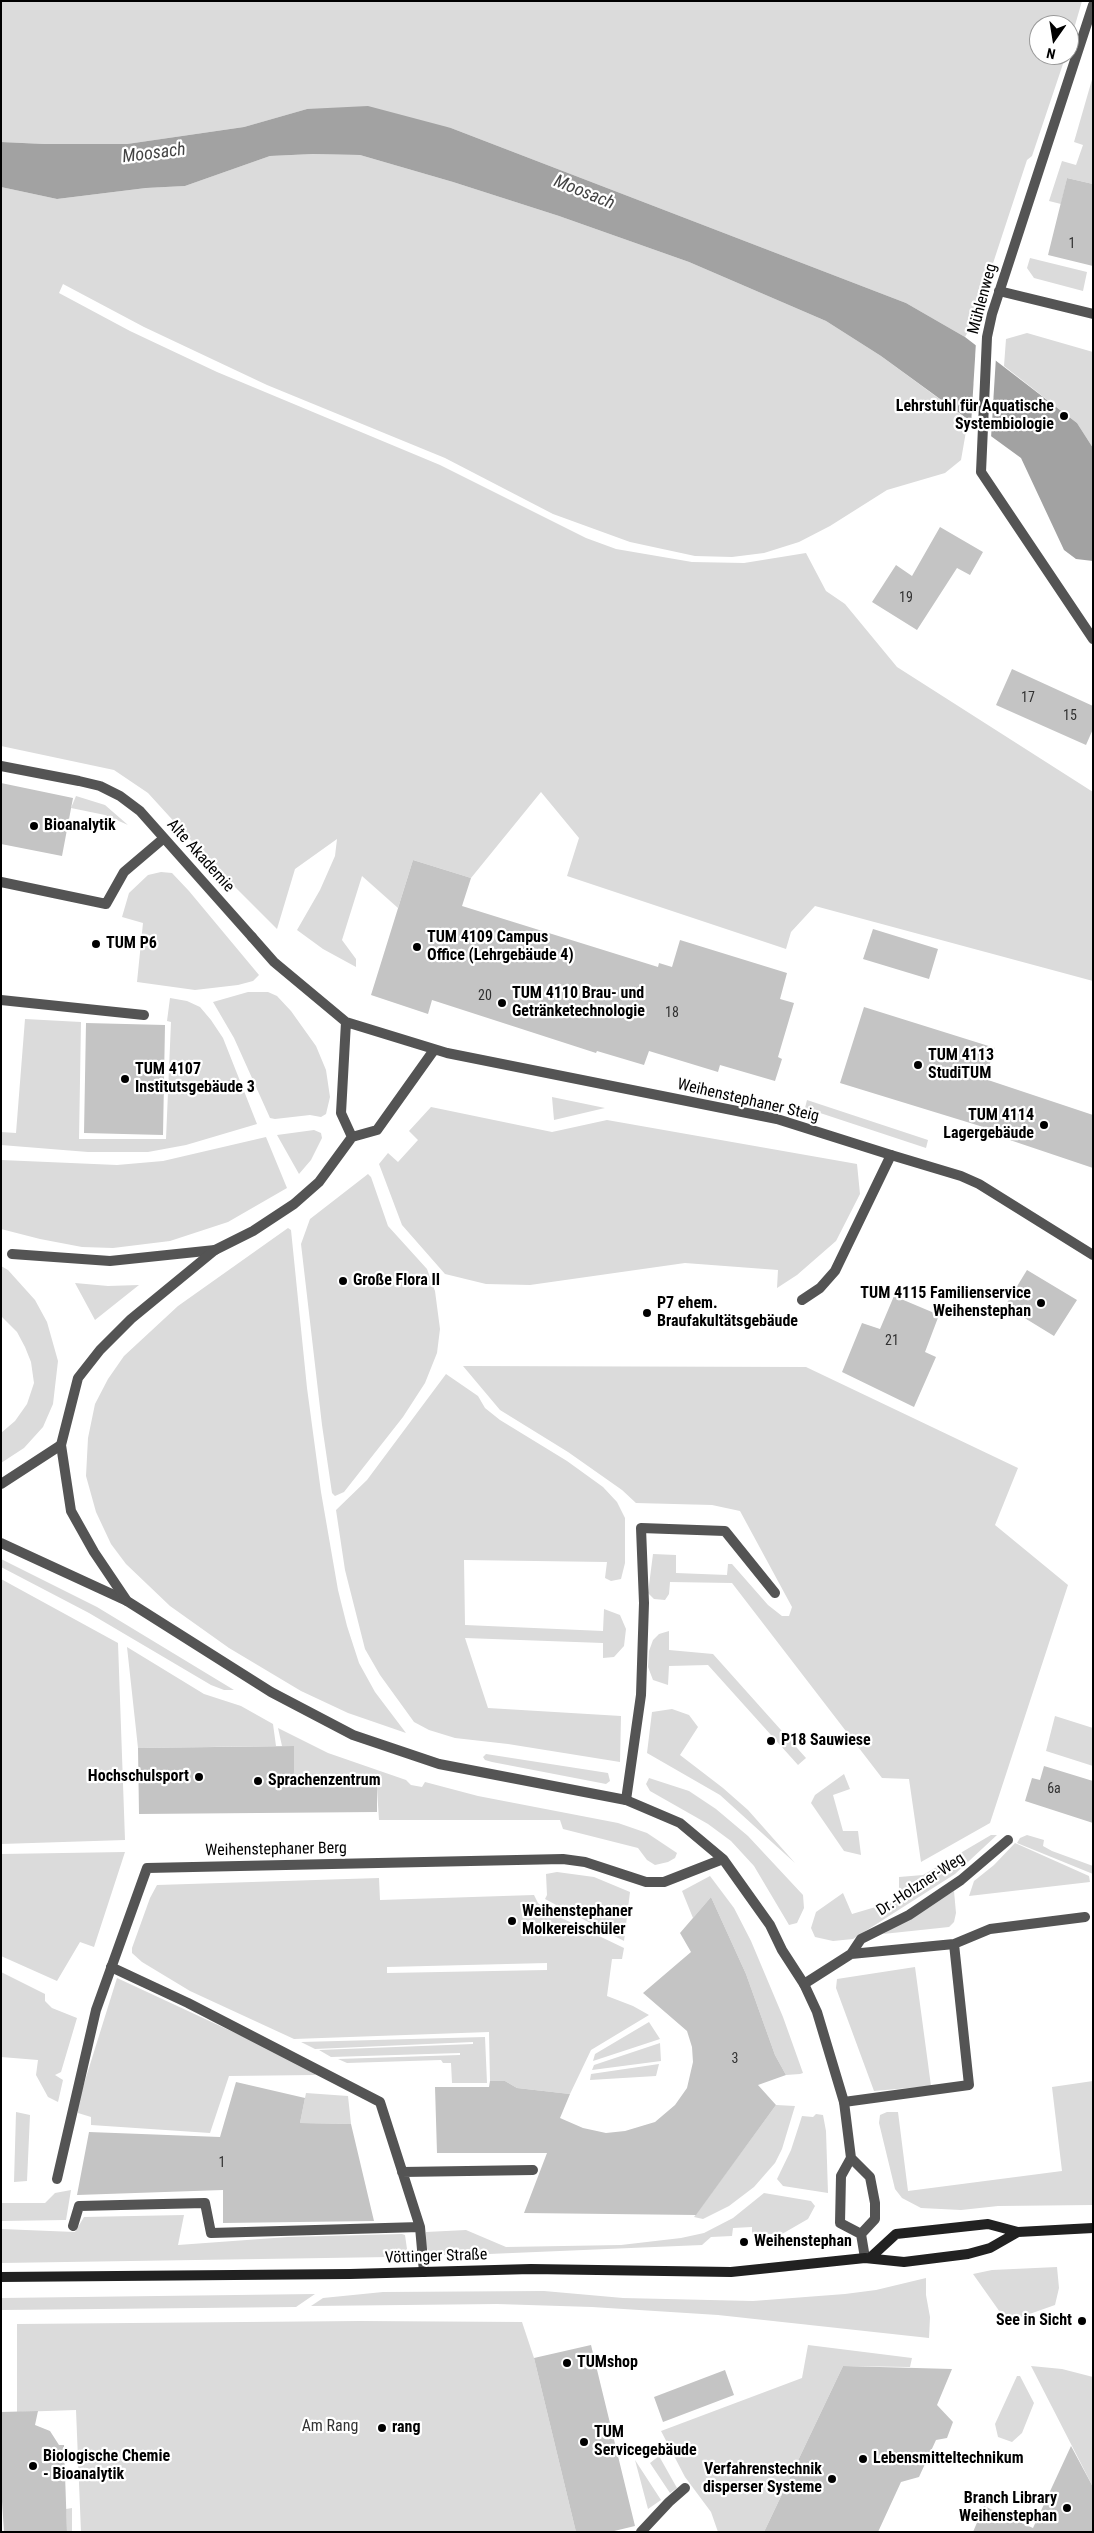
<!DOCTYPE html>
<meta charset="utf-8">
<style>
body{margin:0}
#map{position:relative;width:1094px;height:2533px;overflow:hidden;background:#fff;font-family:"Roboto Condensed",sans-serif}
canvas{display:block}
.frame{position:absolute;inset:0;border:2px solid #000;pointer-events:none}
.north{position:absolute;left:1029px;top:15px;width:50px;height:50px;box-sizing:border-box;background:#fff;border:1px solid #999;border-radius:50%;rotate:193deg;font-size:14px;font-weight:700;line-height:20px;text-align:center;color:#000}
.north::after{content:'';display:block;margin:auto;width:18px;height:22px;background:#000;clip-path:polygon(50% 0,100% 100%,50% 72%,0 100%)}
</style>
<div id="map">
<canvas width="1094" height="2533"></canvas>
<div class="frame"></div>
<div class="north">N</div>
</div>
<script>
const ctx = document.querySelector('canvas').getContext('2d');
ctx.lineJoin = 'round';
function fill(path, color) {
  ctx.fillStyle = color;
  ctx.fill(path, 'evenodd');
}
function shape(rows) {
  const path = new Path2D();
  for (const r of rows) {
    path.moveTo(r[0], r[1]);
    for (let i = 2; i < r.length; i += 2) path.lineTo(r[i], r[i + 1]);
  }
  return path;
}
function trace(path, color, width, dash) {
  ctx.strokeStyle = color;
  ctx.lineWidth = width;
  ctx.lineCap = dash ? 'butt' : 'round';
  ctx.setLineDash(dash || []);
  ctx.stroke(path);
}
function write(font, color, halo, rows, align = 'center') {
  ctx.font = font + ' "Roboto Condensed",sans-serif';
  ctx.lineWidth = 4.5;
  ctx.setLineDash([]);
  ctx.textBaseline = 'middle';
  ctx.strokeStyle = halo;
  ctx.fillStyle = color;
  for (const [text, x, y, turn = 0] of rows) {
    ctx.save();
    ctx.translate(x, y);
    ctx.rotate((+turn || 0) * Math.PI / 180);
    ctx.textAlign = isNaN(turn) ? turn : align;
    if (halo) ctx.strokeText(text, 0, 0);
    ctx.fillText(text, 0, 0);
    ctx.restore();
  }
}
fill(shape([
 [1,1,1082,1,1069,46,1069,25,1039,25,1039,55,1066,55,1032,156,1027,160,974,321,965,337,906,303,451,128,307,109,244,127,127,144,44,144,1,142],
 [1093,76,1093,184,1067,178,1061,204,1049,201,1062,161,1076,165,1083,145,1074,142],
 [313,154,360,155,453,182,559,216,689,262,826,321,881,356,968,420,961,460,945,473,887,490,830,526,799,542,764,553,732,557,695,556,630,542,553,514,445,458,267,385,144,327,63,284,59,293,130,331,217,372,440,465,586,538,616,549,692,562,744,563,806,553,826,591,845,604,897,667,1093,792,1093,981,815,906,791,932,786,949,567,876,579,838,541,792,471,878,413,860,398,908,362,876,342,940,356,959,356,967,323,949,297,930,320,890,335,856,337,839,295,869,277,929,220,872,148,793,114,770,1,746,1,187,57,199,146,188,185,186,270,156],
 [1030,258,1087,272,1083,291,1034,278,1027,268],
 [1027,333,1093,352,1093,448,1077,423,1004,366,1006,339],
 [76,796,105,805,128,825,105,815,71,808],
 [161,872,172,873,189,891,259,975,253,981,238,985,195,990,137,982,143,923,122,917,129,893,148,875],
 [248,992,268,992,277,996,291,1011,316,1046,326,1070,330,1097,326,1114,321,1117,310,1115,275,1119,270,1118,234,1038,213,1002],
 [170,998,187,1001,200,1007,211,1020,223,1038,257,1124,186,1145,148,1152,88,1152,1,1145,1,1132,16,1133,25,1019,81,1022,79,1139,166,1139,171,1022,167,1021],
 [552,1097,605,1108,554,1120],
 [807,1100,928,1140,926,1148,805,1108],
 [431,1107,552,1132,607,1120,857,1164,860,1194,836,1241,797,1275,777,1288,778,1270,685,1263,530,1285,486,1284,445,1274,402,1225,379,1164,388,1153,398,1162,418,1140,409,1131],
 [314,1130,321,1133,322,1138,311,1160,299,1174,277,1135],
 [266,1137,287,1188,228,1222,170,1241,113,1248,82,1247,40,1239,1,1229,1,1160,117,1165,163,1161],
 [368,1174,371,1177,388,1226,427,1269,435,1291,440,1329,437,1353,425,1383,403,1417,344,1492,335,1496,332,1493,322,1425,301,1244,310,1219],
 [288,1228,291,1230,307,1388,321,1492,338,1590,347,1626,359,1663,375,1692,406,1733,348,1713,301,1691,229,1648,170,1606,126,1564,111,1544,96,1512,86,1476,88,1438,95,1404,108,1379,124,1356,178,1306],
 [1,1266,8,1270,35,1300,47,1322,58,1361,53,1404,43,1427,24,1448,1,1463,1,1433,15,1421,27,1404,34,1383,31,1362,25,1347,17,1332,1,1316],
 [75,1283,108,1286,139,1285,95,1320],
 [463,1366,806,1367,1018,1468,995,1525,1068,1585,990,1823,921,1862,909,1779,882,1778,732,1583,670,1582,669,1594,665,1600,654,1599,648,1593,653,1554,676,1555,676,1573,727,1575,728,1564,732,1564,768,1605,782,1616,789,1616,792,1607,740,1511,712,1505,636,1503,622,1490,568,1452,500,1410],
 [446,1374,478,1396,485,1408,500,1420,567,1461,603,1487,617,1502,625,1518,625,1563,621,1579,611,1581,605,1578,607,1562,464,1560,465,1625,603,1631,604,1609,620,1615,626,1629,624,1646,614,1657,603,1658,603,1643,465,1638,488,1708,621,1716,620,1762,508,1744,455,1738,429,1730,414,1722,380,1675,365,1649,345,1570,336,1510,367,1480],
 [1,1559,97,1607,234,1690,224,1690,211,1685,89,1613,1,1567],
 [1,1579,118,1643,125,1840,1,1844],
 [669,1631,669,1650,713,1654,806,1758,798,1765,708,1665,669,1666,668,1685,653,1680,648,1667,649,1651,653,1640,659,1634],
 [127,1647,204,1694,241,1706,273,1724,276,1746,138,1748],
 [672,1709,689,1715,698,1727,680,1755,723,1788,748,1810,795,1863,720,1795,647,1753,652,1712],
 [1055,1716,1093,1728,1093,1766,1046,1751],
 [278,1728,328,1753,406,1780,411,1785,422,1787,425,1782,478,1796,618,1823,647,1833,677,1853,675,1858,668,1862,655,1865,647,1860,638,1848,563,1829,560,1820,379,1820,376,1774,294,1775,294,1746,282,1746],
 [486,1754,608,1773,610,1781,606,1784,492,1762,485,1760,483,1757],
 [844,1774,850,1789,833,1795,843,1831,858,1831,861,1855,844,1851,811,1803,815,1795],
 [649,1778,689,1791,716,1809,748,1836,803,1895,804,1908,797,1923,789,1925,754,1866,731,1841,708,1824,650,1791,646,1784],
 [991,1835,997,1835,955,1874,853,1939,833,1941,815,1937,811,1928,816,1912,843,1893,852,1914,899,1900,899,1877,923,1875],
 [1027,1835,1044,1840,1043,1846,1052,1851,1093,1866,1093,1874,1017,1843,1020,1838],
 [1015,1843,1089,1876,1090,1882,969,1896,974,1881,994,1865],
 [125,1852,94,1947,80,1942,57,1981,1,1956,1,1854],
 [557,1872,594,1877,630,1892,624,1941,545,1899,547,1895,546,1874],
 [710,1876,734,1908,751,1941,783,2017,803,2073,800,2074,786,2075,775,2055,746,1974,711,1897,693,1918,682,1891],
 [379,1878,380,1900,534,1895,538,1903,547,1911,624,1948,622,1959,612,1959,607,1996,633,2006,649,2015,591,2050,570,2094,517,2088,505,2081,490,2081,489,2032,294,2039,190,1991,142,1962,132,1953,132,1948,150,1898,157,1885],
 [547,1963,547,1970,387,1973,387,1967],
 [954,1891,956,1913,954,1922,949,1927,883,1934],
 [915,1967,931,2086,874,2091,836,1988,837,1979],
 [1,1972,45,1994,45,2001,52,2008,77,2018,61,2072,55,2075,63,2080,58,2102,48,2097,36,2075,38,2060,1,2057],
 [117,1978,317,2071,315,2075,229,2076,210,2133,91,2125,91,2117,78,2113,78,2103],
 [649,2022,660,2039,593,2061,595,2054],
 [485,2037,487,2083,452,2083,451,2063,443,2063,441,2060,347,2063,338,2059,460,2055,460,2053,331,2057,319,2050,473,2044,473,2042,315,2049,301,2042],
 [660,2043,661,2061,592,2070,594,2065],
 [659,2064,656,2076,590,2080,591,2074],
 [1093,2081,1093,2205,998,2206,961,2210,921,2208,902,2198,895,2189,879,2123,880,2115,887,2112,898,2112,908,2191,1062,2171,1052,2087],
 [306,2093,348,2096,351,2124,300,2123],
 [776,2105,795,2106,782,2149,775,2163,754,2187,729,2206,703,2219,694,2217],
 [16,2112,30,2115,27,2181,14,2182],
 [816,2114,823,2115,826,2131,828,2193,783,2186,777,2179,791,2150,802,2116,813,2117],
 [71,2190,66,2220,1,2221,1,2203,45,2203,55,2193],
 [764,2193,811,2201,815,2206,808,2219,782,2234,752,2234,752,2227,733,2228,732,2236,711,2237,702,2245,465,2255,433,2255,426,2248,426,2232,466,2230,506,2247,621,2245,681,2238,704,2233,733,2218],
 [184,2215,178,2245,288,2237,402,2234,405,2235,407,2249,405,2254,402,2256,390,2257,1,2263,1,2229,75,2232,84,2217],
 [1057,2267,1059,2288,1055,2305,1007,2322,973,2274,992,2270],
 [926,2278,926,2295,930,2317,929,2338,718,2315,592,2307,497,2304,311,2306,323,2298,383,2292,544,2291,623,2298,753,2301,845,2294,876,2290],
 [315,2294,296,2307,1,2310,1,2298],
 [360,2321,522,2322,534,2358,576,2532,81,2532,76,2410,17,2412,17,2324],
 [808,2345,912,2358,910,2367,843,2366,764,2532,718,2532,711,2512,685,2477,661,2431,802,2378],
 [1031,2366,1062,2369,1093,2377,1093,2487],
 [1017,2376,1020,2376,1034,2403,1022,2433,1012,2442,998,2437,995,2424],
 [659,2456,677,2488,670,2493,650,2463],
 [635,2460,661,2500,648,2509],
 [72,2508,72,2532,67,2532,66,2509]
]), '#dbdbdb');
fill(shape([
 [368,106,451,128,906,303,965,337,1077,423,1093,448,1093,561,1076,559,1064,550,1021,458,881,356,826,321,689,262,559,216,453,182,360,155,313,154,270,156,185,186,146,188,57,199,1,187,1,142,44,144,127,144,244,127,307,109]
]), '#a2a2a2');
fill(shape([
 [976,342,996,357,991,438,971,425]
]), '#fff');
fill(shape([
 [1067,178,1093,184,1093,266,1048,255],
 [940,527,983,552,970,575,957,568,917,630,872,602,896,565,912,576],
 [1012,669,1093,706,1093,729,1086,745,996,705],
 [1,783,73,798,62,856,1,844],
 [413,860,471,878,462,906,658,967,659,963,672,967,680,940,787,973,780,999,794,1003,778,1057,782,1059,775,1081,720,1065,718,1072,649,1051,644,1065,597,1051,596,1053,432,1000,428,1014,371,995],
 [873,929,938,949,929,979,863,959],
 [864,1007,995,1048,985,1079,1093,1115,1093,1168,992,1134,993,1130,840,1083],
 [86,1023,165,1025,163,1135,84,1133],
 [1027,1270,1077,1300,1054,1336,1005,1306],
 [894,1296,939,1315,925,1352,936,1357,914,1407,842,1372,862,1323,880,1329],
 [294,1746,294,1775,377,1774,377,1812,139,1814,138,1748],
 [1044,1766,1093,1781,1093,1823,1025,1801,1032,1778,1040,1780],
 [711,1897,746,1974,775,2055,786,2075,758,2085,776,2105,696,2215,524,2213,547,2153,437,2153,435,2087,489,2087,490,2081,505,2081,517,2088,570,2094,560,2118,583,2128,606,2133,625,2131,655,2122,675,2105,687,2088,693,2062,692,2047,687,2031,643,1993,691,1952,680,1933],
 [236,2082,305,2098,300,2123,351,2124,374,2221,223,2223,223,2190,77,2195,89,2132,220,2137],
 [591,2345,635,2526,610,2532,576,2532,534,2358],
 [843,2366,952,2369,937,2405,953,2422,947,2438,936,2440,919,2477,901,2482,878,2532,764,2532],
 [725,2370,734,2395,663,2422,654,2397],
 [38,2411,35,2425,50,2431,59,2445,64,2445,67,2532,4,2532,1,2486,1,2412],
 [1071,2446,1093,2487,1093,2532,973,2532,984,2506,1033,2528]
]), '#c4c4c4');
trace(shape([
 [1,766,79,781,100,786,120,796,140,811,252,937],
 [1,882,106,904,124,872,164,838],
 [1,1000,144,1015],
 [12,1254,110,1261,215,1250],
 [802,1300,820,1288,835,1271,891,1155],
 [1,1484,61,1445],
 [1,1543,127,1601],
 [626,1800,641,1695,644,1603,641,1528,725,1531,775,1593],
 [954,1944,990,1929,1085,1917],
 [851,1954,861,1939,909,1915,961,1880,1008,1840],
 [111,1967,188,2003,380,2102,420,2227,424,2272],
 [804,1984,851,1954,954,1944,969,2085,844,2102],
 [402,2172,533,2170],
 [73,2226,79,2206,205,2203,211,2233,420,2227],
 [641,2532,669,2502,685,2488]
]), '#545454', 10);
trace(shape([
 [1093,5,992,314,987,337,981,472,1093,639],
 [999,291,1093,314],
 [252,937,274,962,346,1022,447,1053,777,1119,891,1155,961,1176,979,1184,1093,1255],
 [346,1022,341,1113,352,1137],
 [434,1050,377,1130,352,1137,319,1182,294,1204,253,1231,215,1250,131,1319,100,1350,78,1378,61,1445,71,1511,94,1552,127,1601,271,1692,353,1735,439,1764,626,1800,680,1823,723,1859,770,1925,782,1950,804,1984,817,2012,844,2102,851,2158,841,2176,840,2223,861,2234],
 [851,2158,870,2177,875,2203,875,2219,861,2234],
 [57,2179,96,2010,147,1868,563,1859,585,1862,646,1882,664,1882,723,1859],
 [861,2234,865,2258]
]), '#545454', 10);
trace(shape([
 [871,2257,896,2234,988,2224,1018,2232,1093,2228],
 [1,2277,350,2274,531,2269,731,2272,865,2258,904,2262,968,2254,990,2248,1018,2232]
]), '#212121', 10);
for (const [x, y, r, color] of [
 [1064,416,5,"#000"],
 [34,826,5,"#000"],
 [96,944,5,"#000"],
 [417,947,5,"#000"],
 [502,1003,5,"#000"],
 [918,1065,5,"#000"],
 [125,1079,5,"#000"],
 [1044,1125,5,"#000"],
 [343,1281,5,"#000"],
 [1041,1303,5,"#000"],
 [647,1313,5,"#000"],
 [771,1741,5,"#000"],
 [199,1777,5,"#000"],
 [258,1781,5,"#000"],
 [512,1921,5,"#000"],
 [744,2242,5,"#000"],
 [1082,2321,5,"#000"],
 [567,2363,5,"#000"],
 [382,2428,5,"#000"],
 [584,2442,5,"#000"],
 [863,2459,5,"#000"],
 [33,2466,5,"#000"],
 [832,2479,5,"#000"],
 [1067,2508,5,"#000"]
]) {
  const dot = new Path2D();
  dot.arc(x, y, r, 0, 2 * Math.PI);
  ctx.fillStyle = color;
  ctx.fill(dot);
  trace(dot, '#fff', 2);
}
write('14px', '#313131', null, [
 ["1",1072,244],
 ["19",906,598],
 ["17",1028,698],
 ["15",1070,716],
 ["20",485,996],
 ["18",672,1013],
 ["21",892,1341],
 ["6a",1054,1789],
 ["3",735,2059],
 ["1",222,2163]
]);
write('16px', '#000', '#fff', [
 ["Mühlenweg",983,299,-75],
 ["Alte Akademie",200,856,48],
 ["Weihenstephaner Steig",748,1101,13],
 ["Weihenstephaner Berg",276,1850,-1],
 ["Dr.-Holzner-Weg",921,1885,-33],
 ["Vöttinger Straße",436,2257,-2]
]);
write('bold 16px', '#000', '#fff', [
 ["Lehrstuhl für Aquatische",1054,407,"right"],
 ["Systembiologie",1054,425,"right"],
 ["Bioanalytik",44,826],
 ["TUM 4109 Campus",427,938],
 ["Office (Lehrgebäude 4)",427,956],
 ["TUM P6",106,944],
 ["TUM 4110 Brau- und",512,994],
 ["Getränketechnologie",512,1012],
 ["TUM 4113",928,1056],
 ["StudiTUM",928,1074],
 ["TUM 4107",135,1070],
 ["Institutsgebäude 3",135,1088],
 ["TUM 4114",1034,1116,"right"],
 ["Lagergebäude",1034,1134,"right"],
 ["Große Flora II",353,1281],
 ["TUM 4115 Familienservice",1031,1294,"right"],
 ["Weihenstephan",1031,1312,"right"],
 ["P7 ehem.",657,1304],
 ["Braufakultätsgebäude",657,1322],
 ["P18 Sauwiese",781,1741],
 ["Hochschulsport",189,1777,"right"],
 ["Sprachenzentrum",268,1781],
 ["Weihenstephaner",522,1912],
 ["Molkereischüler",522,1930],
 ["Weihenstephan",754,2242],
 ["See in Sicht",1072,2321,"right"],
 ["TUMshop",577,2363],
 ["rang",392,2428],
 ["TUM",594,2433],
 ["Servicegebäude",594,2451],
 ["Biologische Chemie",43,2457],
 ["- Bioanalytik",43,2475],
 ["Lebensmitteltechnikum",873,2459],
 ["Verfahrenstechnik",822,2470,"right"],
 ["disperser Systeme",822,2488,"right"],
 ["Branch Library",1057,2499,"right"],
 ["Weihenstephan",1057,2517,"right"]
], 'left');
write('16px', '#323232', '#fff', [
 ["Am Rang",330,2427]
]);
write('italic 18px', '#434343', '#fff', [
 ["Moosach",154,154,-7],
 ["Moosach",584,193,22]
]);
</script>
